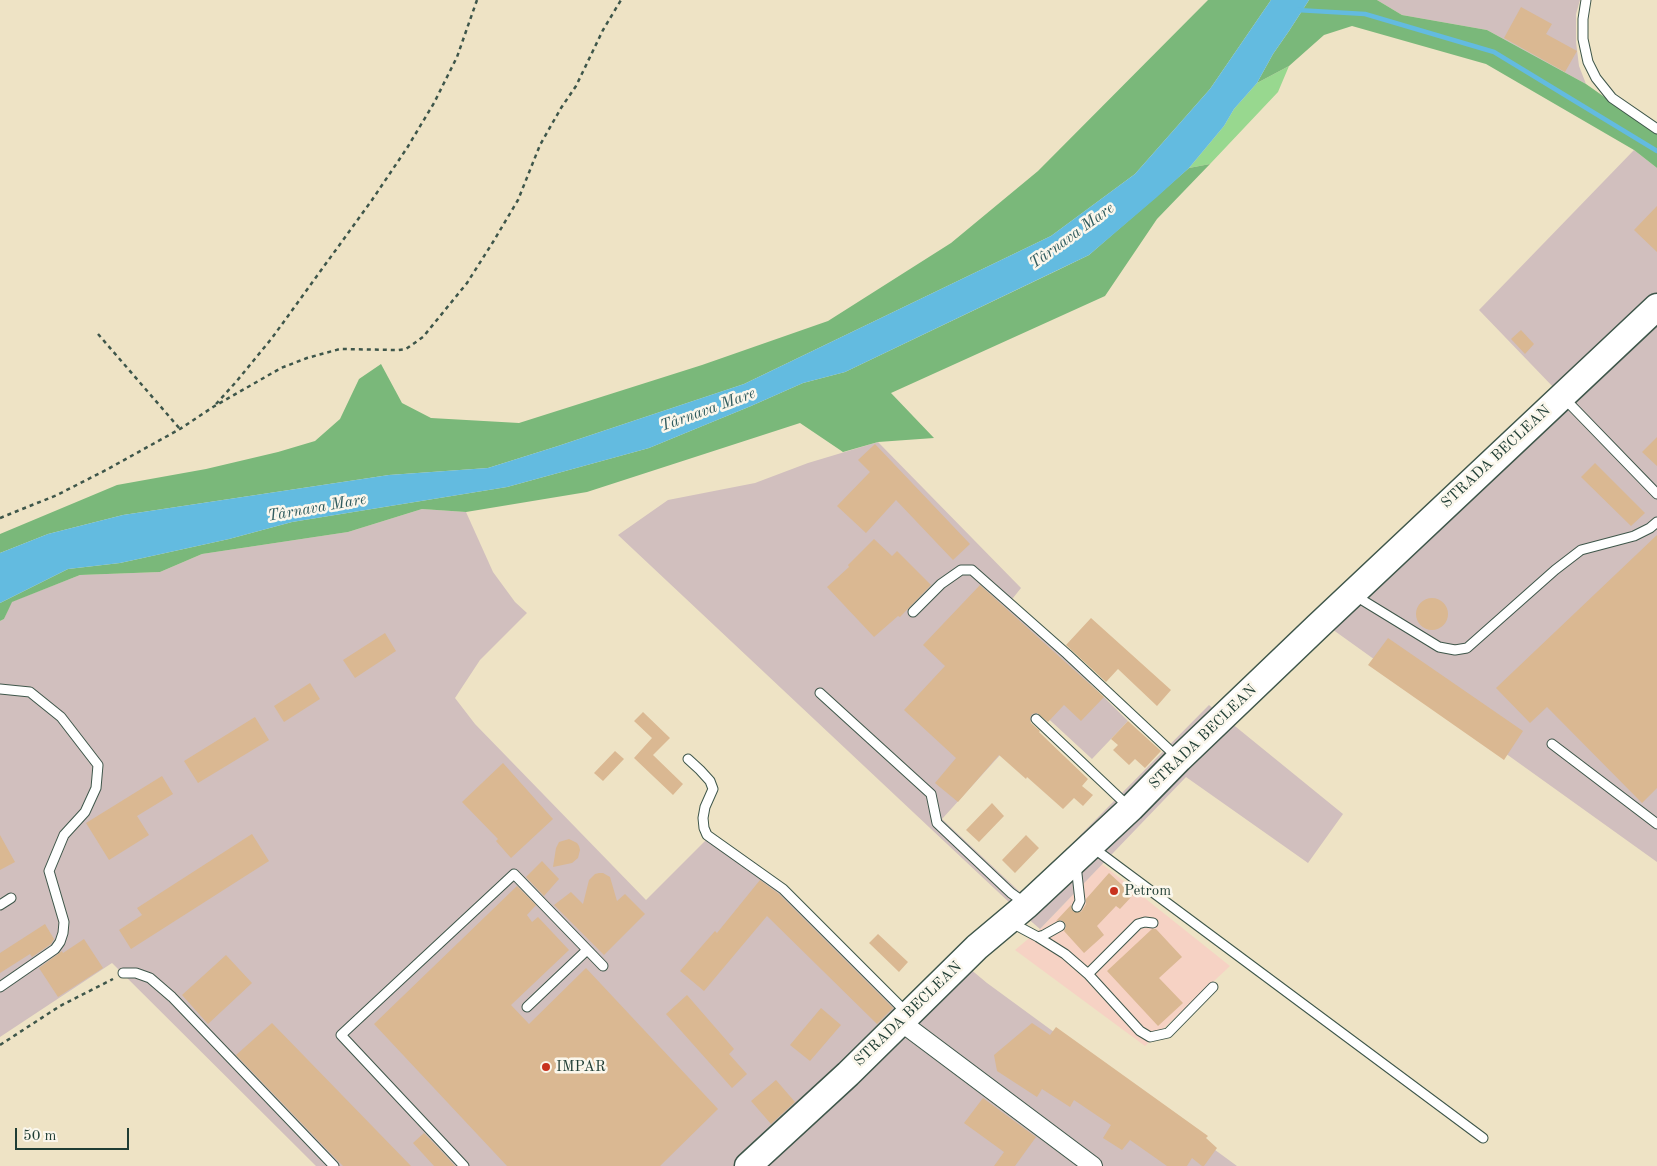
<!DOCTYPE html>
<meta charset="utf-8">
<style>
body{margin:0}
#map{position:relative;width:1657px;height:1166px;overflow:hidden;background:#eee3c5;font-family:"Old Standard TT",serif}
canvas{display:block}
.scale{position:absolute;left:15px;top:1128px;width:114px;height:22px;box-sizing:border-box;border:2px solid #1f3d34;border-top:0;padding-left:6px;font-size:15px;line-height:18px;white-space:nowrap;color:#1f3d34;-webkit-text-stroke:4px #fbf7ec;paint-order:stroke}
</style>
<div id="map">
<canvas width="1657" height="1166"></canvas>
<div class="scale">50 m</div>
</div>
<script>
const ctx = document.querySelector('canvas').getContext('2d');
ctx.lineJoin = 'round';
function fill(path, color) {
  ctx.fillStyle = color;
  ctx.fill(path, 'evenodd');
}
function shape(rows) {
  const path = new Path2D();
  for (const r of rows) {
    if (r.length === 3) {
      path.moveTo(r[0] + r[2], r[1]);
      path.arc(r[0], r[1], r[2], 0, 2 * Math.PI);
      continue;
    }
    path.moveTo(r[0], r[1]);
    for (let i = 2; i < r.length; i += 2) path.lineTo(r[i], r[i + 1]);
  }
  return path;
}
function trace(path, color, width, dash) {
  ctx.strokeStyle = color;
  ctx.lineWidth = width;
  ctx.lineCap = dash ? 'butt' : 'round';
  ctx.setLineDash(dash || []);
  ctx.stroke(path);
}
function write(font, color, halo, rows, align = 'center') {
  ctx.font = font + ' "Old Standard TT",serif';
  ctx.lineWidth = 5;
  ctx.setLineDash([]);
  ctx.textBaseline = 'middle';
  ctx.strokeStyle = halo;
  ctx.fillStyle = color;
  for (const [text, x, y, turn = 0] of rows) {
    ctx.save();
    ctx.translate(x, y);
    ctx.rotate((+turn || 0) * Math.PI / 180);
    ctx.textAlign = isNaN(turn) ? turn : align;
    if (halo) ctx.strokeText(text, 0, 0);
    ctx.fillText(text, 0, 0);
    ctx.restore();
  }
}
fill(shape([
 [1102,864,1230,966,1145,1046,1015,950,1040,929]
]), '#f6d2c4');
fill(shape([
 [1377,0,1580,0,1576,14,1576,42,1579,66,1586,84,1487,30,1402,15],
 [1634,150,1657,168,1657,862,1311,614,1411,525,1555,389,1479,310],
 [878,442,1021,588,1009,603,1128,721,1092,759,1040,711,942,819,1022,894,1209,705,1343,814,1308,863,1186,777,1040,929,1012,905,618,535,668,500,755,483,808,463],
 [422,509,466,512,493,572,515,602,527,613,480,660,455,698,475,724,646,900,706,840,787,895,905,1008,957,958,987,983,1237,1166,316,1166,112,963,0,1037,0,621,4,619,11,602,80,575,160,572,202,554,348,532]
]), '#d1bfbe');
fill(shape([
 [1289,66,1278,92,1210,164,1189,168,1224,126,1234,109,1257,83]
]), '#98d88f');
fill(shape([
 [1208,0,1271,0,1210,89,1135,174,1051,236,744,384,558,446,488,468,389,475,123,515,48,534,0,553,0,534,117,485,206,469,278,452,315,441,340,419,359,379,381,364,402,403,431,418,519,423,702,365,828,321,951,243,1038,171],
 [1309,0,1377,0,1402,15,1487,30,1586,84,1657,134,1657,168,1634,150,1486,64,1352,26,1324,35,1289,66,1257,83,1273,54,1289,31],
 [1210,164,1157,219,1105,296,891,393,934,438,878,442,843,452,800,423,587,492,466,512,422,509,348,532,202,554,160,572,80,575,12,602,4,619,0,621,0,603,68,569,120,563,229,539,292,522,507,487,649,448,751,406,803,383,845,372,1056,271,1089,255,1189,168]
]), '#7ab87a');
fill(shape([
 [1271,0,1309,0,1289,31,1273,54,1257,83,1234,109,1224,126,1189,168,1157,197,1089,255,845,372,803,383,751,406,649,448,507,487,292,522,229,539,120,563,68,569,0,603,0,553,48,534,123,515,389,475,488,468,558,446,744,384,1051,236,1135,174,1210,89]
]), '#63bbe0');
trace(shape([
 [1297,10,1365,14,1494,52,1657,151]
]), '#63bbe0', 4.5);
fill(shape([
 [1521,7,1552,24,1546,34,1577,51,1565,72,1504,38],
 [1657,206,1657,252,1634,230],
 [1521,330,1534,344,1525,354,1511,339],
 [1657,437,1657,466,1642,452],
 [875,444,970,544,953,560,896,500,866,533,837,506,870,472,858,460],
 [1595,463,1645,513,1631,526,1581,477],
 [1657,535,1657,788,1642,803,1547,707,1530,723,1496,688],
 [874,539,892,556,897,551,931,585,900,617,898,616,874,637,827,587,849,567,848,565],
 [980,585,1104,697,1081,721,1064,705,1048,722,1037,713,1032,714,1030,718,1031,723,1040,731,1039,732,1088,779,1082,786,1093,795,1083,806,1074,798,1063,809,1027,777,1026,779,999,755,958,802,935,783,956,758,904,710,945,666,923,645],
 [1432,614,16],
 [1091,618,1171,690,1157,706,1118,669,1106,682,1066,645],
 [385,633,396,651,355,678,343,660],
 [1388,638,1523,731,1504,760,1368,665],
 [310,683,320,699,284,722,274,706],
 [643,712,670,738,653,755,683,784,673,795,634,758,652,738,634,721],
 [255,717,269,740,198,783,184,761],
 [1128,721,1161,751,1145,768,1135,759,1129,765,1113,750,1118,745,1111,739],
 [615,751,624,759,603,781,594,773],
 [503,763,553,819,511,858,496,841,498,839,462,802],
 [162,776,173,794,137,816,149,835,109,860,86,823],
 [992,803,1004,816,979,842,966,830],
 [252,834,269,861,131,949,119,930,142,915,137,908],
 [0,835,15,862,0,870],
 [1026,835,1039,848,1015,873,1002,860],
 [569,839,577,843,579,846,580,850,578,858,572,863,553,867,556,848,559,842],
 [542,861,559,879,544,896,526,877],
 [599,873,603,873,610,877,617,901,625,894,645,914,604,955,554,905,571,892,583,904,589,880,595,874],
 [1109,873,1133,895,1120,909,1116,906,1097,926,1104,935,1084,953,1064,931,1066,927,1065,923,1061,920,1056,921,1071,905,1072,910,1074,912,1081,912,1086,904,1086,899],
 [760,880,779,894,893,1008,877,1024,767,916,704,991,680,971,715,931,717,933],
 [517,886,536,905,527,915,532,922,538,917,569,950,511,1005,529,1024,586,968,718,1109,660,1166,507,1166,374,1024],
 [45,924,54,939,51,944,32,957,30,954,0,973,0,953],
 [1152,929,1156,929,1182,957,1159,978,1183,1003,1158,1026,1107,971],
 [878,934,908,962,899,972,869,943],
 [84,939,103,968,58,997,39,968,62,951,63,953],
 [226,955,252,983,208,1024,182,995],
 [687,995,734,1049,729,1054,747,1074,732,1088,666,1014],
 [821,1008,841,1025,810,1061,790,1045],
 [272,1023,411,1166,343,1166,339,1162,236,1055],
 [1032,1023,1050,1035,1056,1027,1208,1136,1206,1138,1217,1148,1204,1166,1202,1166,1192,1158,1187,1166,1167,1166,1130,1140,1122,1150,1103,1138,1111,1125,1074,1100,1070,1107,1042,1089,1037,1097,997,1071,994,1055],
 [776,1080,795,1102,771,1124,751,1101],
 [983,1098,1036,1137,1015,1166,994,1166,1004,1152,964,1123],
 [424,1133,446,1156,455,1166,434,1166,413,1143]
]), '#dab892');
const service = shape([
 [1586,0,1583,19,1583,39,1588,62,1596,78,1612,98,1657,129],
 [1563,397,1657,494],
 [1354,595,1439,647,1455,650,1467,648,1555,570,1581,550,1634,536,1650,528,1657,522],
 [913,612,941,584,961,570,972,570,1067,654,1177,757],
 [0,689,30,692,61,717,98,765,96,788,85,812,64,835,49,871,64,922,63,933,60,942,55,949,0,987],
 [820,693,931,794,937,823,1011,893,1025,903],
 [1036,719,1129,807],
 [1552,744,1657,824],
 [688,759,700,770,710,781,713,789,705,807,703,818,704,828,707,835,783,889,907,1013],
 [1092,847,1483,1138],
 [1076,865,1080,901,1077,907],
 [0,905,11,898],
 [1010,922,1038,937,1065,954,1088,974,1138,924,1145,922,1153,923],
 [1038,937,1044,935,1060,926],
 [123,973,136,973,150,978,172,997,334,1166],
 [1088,974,1140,1031,1150,1037,1168,1033,1213,987],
 [527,1007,587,950],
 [464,1166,341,1035,514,874,603,966]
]);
const minor = shape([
 [901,1022,1093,1166]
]);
const primary = shape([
 [748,1166,848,1074,977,947,1027,905,1131,808,1179,759,1318,626,1657,307]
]);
trace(service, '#3e564a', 11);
trace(minor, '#3e564a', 20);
trace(primary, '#3e564a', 29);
trace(shape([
 [98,334,180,429],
 [216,404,236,382,272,338,372,200,407,148,434,103,457,57,477,0],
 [0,518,57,495,106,470,180,429,213,407,281,368,307,358,340,349,398,350,406,349,423,337,467,283,493,242,518,200,540,145,561,108,576,86,603,30,621,0],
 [0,1045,60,1006,113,979]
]), '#3e564a', 2.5, [4, 4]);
trace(service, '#fff', 9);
trace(minor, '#fff', 18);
trace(primary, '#fff', 26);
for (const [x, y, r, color] of [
 [1114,891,5,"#c8321e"],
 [546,1067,5,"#c8321e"]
]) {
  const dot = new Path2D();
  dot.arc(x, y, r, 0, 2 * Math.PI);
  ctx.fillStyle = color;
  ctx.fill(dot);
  trace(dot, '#fbf7ec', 2);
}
write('15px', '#1f3d34', '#fbf7ec', [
 ["STRADA BECLEAN",1496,457,-43],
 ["STRADA BECLEAN",1203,737,-44],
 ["STRADA BECLEAN",908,1014,-44]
]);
write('15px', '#1f3d34', '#fbf7ec', [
 ["Petrom",1124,891],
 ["IMPAR",556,1067]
], 'left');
write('italic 16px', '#305c5f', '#fbf7ec', [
 ["Târnava Mare",1072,236,-36],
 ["Târnava Mare",708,410,-20],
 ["Târnava Mare",317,508,-10]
]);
</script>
